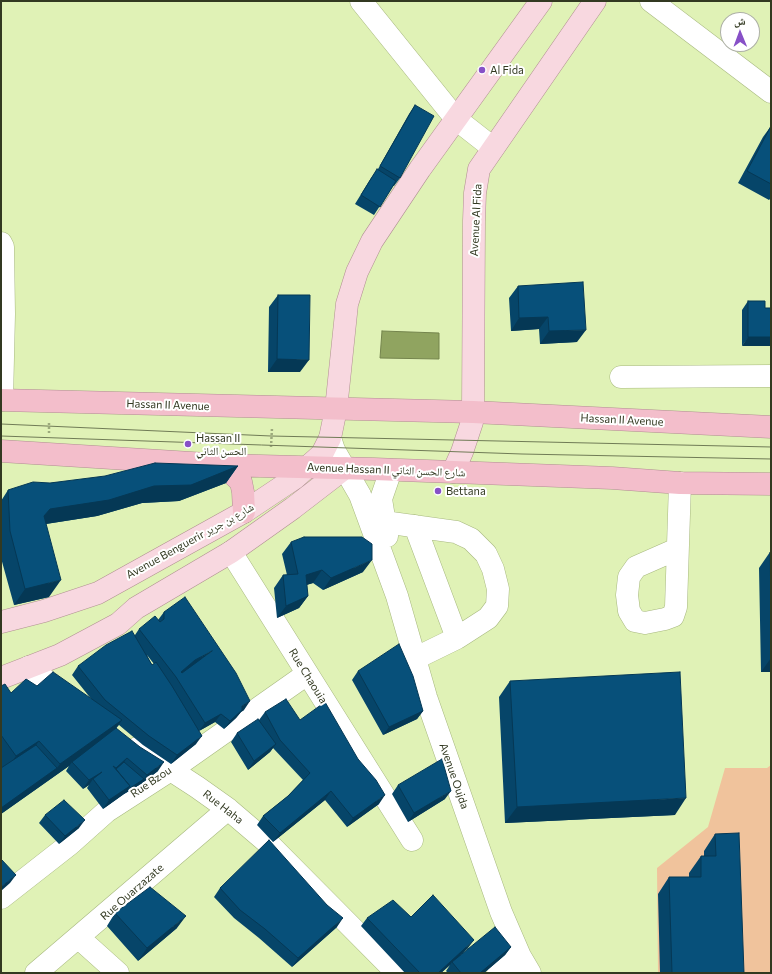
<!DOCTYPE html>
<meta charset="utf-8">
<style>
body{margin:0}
#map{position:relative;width:772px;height:974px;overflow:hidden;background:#e0f2b6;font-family:Commissioner,"Noto Naskh Arabic",sans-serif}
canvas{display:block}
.frame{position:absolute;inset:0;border:2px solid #323921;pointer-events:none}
.north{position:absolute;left:720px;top:12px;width:40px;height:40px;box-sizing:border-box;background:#fff;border:1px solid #adb0a6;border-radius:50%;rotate:359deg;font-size:11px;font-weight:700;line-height:16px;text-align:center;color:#323921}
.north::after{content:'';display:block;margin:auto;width:14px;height:18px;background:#8750c7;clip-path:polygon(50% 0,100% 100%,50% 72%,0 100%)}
</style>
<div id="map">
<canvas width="772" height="974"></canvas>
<div class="frame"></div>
<div class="north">ش</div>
</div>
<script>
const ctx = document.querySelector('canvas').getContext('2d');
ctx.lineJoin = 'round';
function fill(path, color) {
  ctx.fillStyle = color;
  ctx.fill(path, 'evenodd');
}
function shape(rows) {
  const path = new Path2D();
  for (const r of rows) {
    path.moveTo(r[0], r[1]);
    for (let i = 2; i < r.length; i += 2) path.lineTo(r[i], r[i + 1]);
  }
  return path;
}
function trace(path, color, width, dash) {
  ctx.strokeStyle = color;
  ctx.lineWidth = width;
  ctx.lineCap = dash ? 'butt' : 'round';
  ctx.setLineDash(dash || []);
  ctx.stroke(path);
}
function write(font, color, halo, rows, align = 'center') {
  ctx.font = font + ' Commissioner,"Noto Naskh Arabic",sans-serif';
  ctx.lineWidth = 4;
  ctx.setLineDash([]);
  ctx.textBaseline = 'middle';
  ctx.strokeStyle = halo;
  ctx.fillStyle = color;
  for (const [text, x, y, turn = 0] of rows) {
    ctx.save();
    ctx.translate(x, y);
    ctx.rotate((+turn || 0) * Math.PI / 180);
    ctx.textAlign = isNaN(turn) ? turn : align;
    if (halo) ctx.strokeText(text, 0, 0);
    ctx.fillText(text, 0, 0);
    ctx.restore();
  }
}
fill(shape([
 [771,765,771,973,658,973,657,868,708,827,725,768,767,768]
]), '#f0c39c');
const water = shape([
 [382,331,439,333,439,359,380,358,382,331]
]);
fill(water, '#90a460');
trace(water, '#74844d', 1);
const minor = shape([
 [361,1,456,119,493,148],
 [651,1,771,92],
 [1,243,3,247,4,314,2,400],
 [621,377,771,376],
 [330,438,334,450,360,495,397,596,426,697,501,912,520,956,530,973],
 [384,522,456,532,471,539,486,554,493,569,498,589,497,606,488,618,457,638,414,659],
 [415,526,457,638],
 [387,536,381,499,391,470],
 [677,549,636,567,629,577,627,595,629,611,635,621,645,623,665,619,673,616,676,607,680,483],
 [231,552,412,840],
 [29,667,69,698],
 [137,748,197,787,228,809,269,844,397,973],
 [1,898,70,844,107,811,172,769,307,674],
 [79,938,118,973],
 [36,973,228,809],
 [498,973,520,956]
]);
const major = shape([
 [453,472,462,452,472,422,473,412,474,221,475,193,479,169,595,1],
 [1,622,44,611,98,593,244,512,295,478,322,454,330,438,336,409,347,304,357,272,372,241,420,169,541,1],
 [1,678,60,655,118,624,136,608,231,552,293,508,345,468]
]);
const highway = shape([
 [1,400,473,412,771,427],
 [1,451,223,465,374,469,612,478,680,483,771,484],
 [223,465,241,482,243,492,244,512]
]);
trace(minor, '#a7b87f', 23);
trace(major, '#af8f90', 23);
trace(highway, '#af8f90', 23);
trace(shape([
 [49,433,49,422],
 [271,447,272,428]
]), '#9caa7c', 2.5, [2, 2]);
trace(minor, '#fff', 22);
trace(major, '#f8d8e0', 22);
trace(highway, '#f3becb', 22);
trace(shape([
 [1,424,271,436,771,447],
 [1,436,522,454,771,459]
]), '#707b56', 1);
fill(shape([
 [415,105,400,178,394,186,393,186,374,215,355,204,371,178,378,169,409,114],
 [771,126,771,198,769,200,738,183,763,137],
 [518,286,577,342,540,344,539,329,511,331,509,298],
 [278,295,300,372,268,372,269,307],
 [748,301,765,308,771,308,742,346,742,310],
 [238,466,226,483,179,501,142,503,97,516,46,524,49,597,14,605,1,558,1,501,8,490,50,483],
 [291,542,363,572,323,590,313,583,306,585,308,596,299,608,277,618,274,588,283,575,287,575,282,554],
 [771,551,771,672,761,672,759,568,770,552],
 [164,612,244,710,241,712,236,718,224,729,215,722,199,731,196,744,171,764,143,745,119,725,116,728,158,771,141,784,124,794,103,809,87,788,89,785,83,789,66,771,69,766,1,814,1,768,2,768,1,767,1,686,11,693,37,686,92,700,72,675,78,666,135,635,139,629,158,620],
 [147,655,154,664,152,665],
 [358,671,423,711,417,719,383,735,352,680],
 [510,681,675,815,505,823,499,697],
 [265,712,300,720,379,804,347,827,325,800,273,842,257,825,263,816,288,796,303,780,273,748,270,752,248,770,231,742,237,733,259,720],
 [398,785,445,799,408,822,392,794],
 [45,815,79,828,59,844,39,823],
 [715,834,744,973,660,973,658,894,669,877,689,877,689,873,701,856,704,856,704,851],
 [220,888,337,927,292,967,259,938,234,918,214,897],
 [115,913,177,928,138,961,107,926],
 [411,917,468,948,460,955,511,947,505,955,484,973,448,973,446,971,450,965,441,973,405,973,361,926,367,918]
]), '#064569');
fill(shape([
 [548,317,539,329,511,331,519,318],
 [586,330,577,342,540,344,549,331],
 [748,337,771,337,771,346,742,346],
 [277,359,309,360,300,372,268,372],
 [238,466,226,483,179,501,142,503,97,516,39,525,44,516,50,509,154,486],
 [372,560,363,572,323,590,331,578],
 [322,570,313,583,297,588,306,575],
 [61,580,49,597,14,605,25,589],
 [308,596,299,608,277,618,286,606],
 [212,651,177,679,181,672,195,660],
 [771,658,771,672,761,672],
 [250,701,244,710,241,712,236,718,224,729,230,721,242,706],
 [423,711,417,719,383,735,389,727],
 [221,714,215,722,199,731,205,723],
 [122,720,110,737,72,762,69,766,1,814,1,808,57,768,60,764],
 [202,736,196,744,171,764,177,755],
 [39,741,27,757,5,772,16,756],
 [276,744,270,752,248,770,254,761],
 [127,758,121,766,113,772,116,768],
 [164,762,158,771,141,784,124,794,103,809,109,800,130,786,144,779,147,775],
 [102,772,93,779,89,785,83,789,89,780],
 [331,791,325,800,273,842,280,833],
 [451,791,445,799,408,822,414,813],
 [385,795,379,804,347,827,353,818],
 [686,798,675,815,505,823,517,807],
 [85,820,79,828,59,844,65,836],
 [16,875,10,883,1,891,1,887],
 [186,916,177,928,138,961,147,948],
 [343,918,337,927,292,967,298,958],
 [474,940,468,948,452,963,452,962,450,965,441,973,438,973],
 [511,947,505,955,484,973,480,973]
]), '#053855');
const building = shape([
 [415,105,434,116,400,178,380,166,415,105],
 [771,126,771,184,747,171,771,126],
 [377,169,396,181,380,207,361,195,377,169],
 [583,282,586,330,549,331,548,317,519,318,518,286,583,282],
 [278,295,310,295,309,360,277,359,278,295],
 [748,301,765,301,765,308,771,308,771,337,748,337,748,301],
 [155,463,238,466,191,485,154,486,109,500,50,509,44,516,61,580,25,589,10,531,8,490,33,482,50,483,105,476,155,463],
 [304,537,362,537,372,544,372,560,331,578,322,570,306,575,308,596,286,606,283,575,298,574,291,542,304,537],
 [771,551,771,600,770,552,771,551],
 [185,597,236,673,250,701,242,706,242,710,230,721,221,714,205,723,176,677,139,629,155,616,160,622,164,619,164,612,185,597],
 [212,651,182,673,181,672,195,660,212,651],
 [132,631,152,665,156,662,172,686,202,736,177,755,149,736,105,700,78,666,106,645,132,631],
 [399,644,413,676,423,711,389,727,358,671,399,644],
 [53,672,122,720,60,764,39,741,16,756,1,735,1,686,5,684,11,693,26,679,37,686,53,672],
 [680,672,686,798,517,807,510,681,680,672],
 [286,699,300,720,325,702,358,759,376,780,385,795,353,818,331,791,280,833,263,816,288,796,310,773,280,740,265,712,286,699],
 [258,719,276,744,254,761,237,733,258,719],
 [116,728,140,747,164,762,147,775,127,758,116,768,113,766,130,786,109,800,93,779,102,772,89,780,72,762,116,728],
 [36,745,57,768,1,808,1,768,36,745],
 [442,759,451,791,414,813,398,785,442,759],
 [124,762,144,779,127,790,130,786,116,769,124,762],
 [64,800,85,820,65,836,45,815,64,800],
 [739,833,744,973,672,973,669,877,701,877,701,856,716,856,715,834,739,833],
 [269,840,327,905,343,918,298,958,265,929,240,910,220,888,269,840],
 [1,859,16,875,1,887,1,859],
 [150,887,186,916,147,948,115,913,150,887],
 [433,895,474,940,438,973,420,973,367,918,393,900,411,917,433,895],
 [495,927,511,947,480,973,461,973,452,962,495,927]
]);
fill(building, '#07507a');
trace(building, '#053855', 1);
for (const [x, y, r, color] of [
 [482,70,4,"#8750c7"],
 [188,444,4,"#8750c7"],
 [438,491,4,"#8750c7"]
]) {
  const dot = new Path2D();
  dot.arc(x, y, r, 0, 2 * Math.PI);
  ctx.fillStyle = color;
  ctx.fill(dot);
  trace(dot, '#fff', 1.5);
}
write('11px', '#323921', '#fff', [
 ["Al Fida",490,70],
 ["Hassan II",196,438],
 ["الحسن الثاني",196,451],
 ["Bettana",446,491]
], 'left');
write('11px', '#323921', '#fff', [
 ["Avenue Al Fida",476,220,-87],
 ["Hassan II Avenue",168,405,2],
 ["Hassan II Avenue",622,420,3],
 ["Avenue Hassan II شارع الحسن الثاني",386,470,2],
 ["Avenue Benguerir شارع بن جرير",190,541,-29],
 ["Rue Chaouia",308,676,58],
 ["Avenue Oujda",454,776,71],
 ["Rue Bzou",151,782,-34],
 ["Rue Haha",223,807,38],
 ["Rue Ouarzazate",132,892,-41]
]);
</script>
